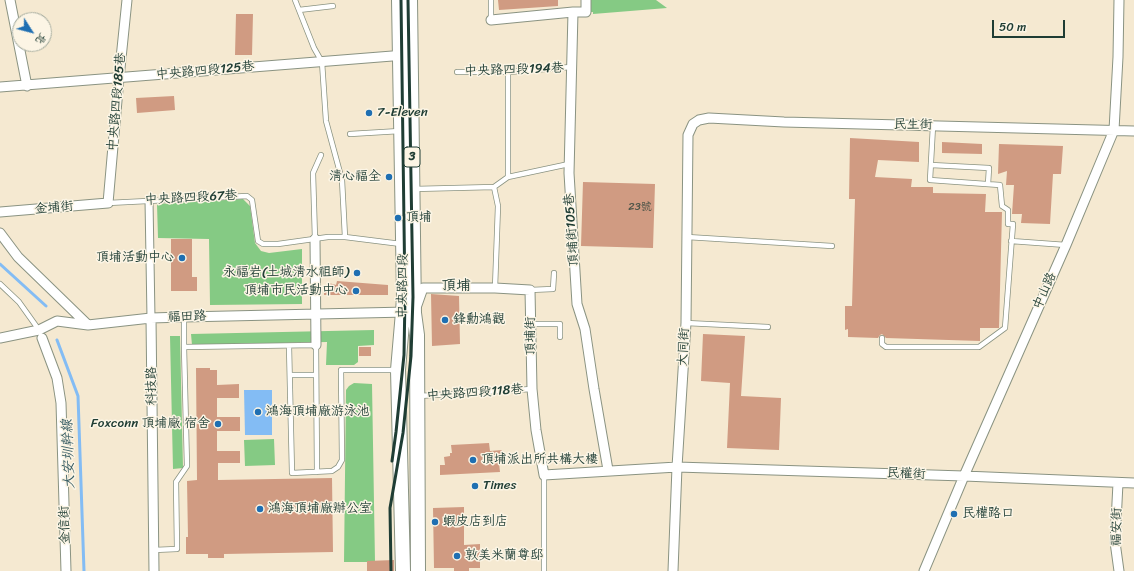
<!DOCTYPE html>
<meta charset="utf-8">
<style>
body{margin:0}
#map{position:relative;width:1134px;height:571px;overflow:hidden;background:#f5e9d1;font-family:Sriracha,"LXGW WenKai TC",sans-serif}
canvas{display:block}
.north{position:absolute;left:12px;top:12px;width:40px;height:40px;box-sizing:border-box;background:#fcf5e5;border:1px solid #a4ab9e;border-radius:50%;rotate:126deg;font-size:11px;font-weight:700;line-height:16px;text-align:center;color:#1f3d34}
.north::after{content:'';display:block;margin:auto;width:14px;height:18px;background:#1f6fb2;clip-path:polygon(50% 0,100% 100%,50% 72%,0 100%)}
.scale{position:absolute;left:992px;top:20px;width:73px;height:18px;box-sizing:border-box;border:2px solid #1f3d34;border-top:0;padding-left:5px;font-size:12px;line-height:14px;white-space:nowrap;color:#1f3d34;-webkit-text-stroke:3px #fcf5e5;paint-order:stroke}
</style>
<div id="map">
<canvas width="1134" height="571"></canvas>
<div class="north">北</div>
<div class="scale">50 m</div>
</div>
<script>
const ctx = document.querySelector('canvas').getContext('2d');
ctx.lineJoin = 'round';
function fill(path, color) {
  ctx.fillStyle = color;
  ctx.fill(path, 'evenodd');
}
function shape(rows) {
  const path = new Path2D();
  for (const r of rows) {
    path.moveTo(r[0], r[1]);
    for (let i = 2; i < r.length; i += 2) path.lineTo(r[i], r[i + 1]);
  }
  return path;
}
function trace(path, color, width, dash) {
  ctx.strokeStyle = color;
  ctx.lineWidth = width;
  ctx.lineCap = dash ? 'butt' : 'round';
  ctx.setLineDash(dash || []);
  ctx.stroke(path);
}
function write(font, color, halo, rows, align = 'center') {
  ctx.font = font + ' Sriracha,"LXGW WenKai TC",sans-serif';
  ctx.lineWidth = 3;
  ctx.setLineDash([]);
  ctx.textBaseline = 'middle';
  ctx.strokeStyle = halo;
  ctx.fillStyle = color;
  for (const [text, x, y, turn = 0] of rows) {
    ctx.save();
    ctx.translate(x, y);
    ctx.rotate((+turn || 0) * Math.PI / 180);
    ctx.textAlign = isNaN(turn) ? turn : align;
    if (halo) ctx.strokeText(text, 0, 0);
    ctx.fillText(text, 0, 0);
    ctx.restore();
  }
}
fill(shape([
 [590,0,656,0,667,8,593,14,593,12,591,12],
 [243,199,250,206,255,243,261,251,269,253,302,249,302,304,210,305,209,239,158,238,157,204],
 [374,330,374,345,358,346,358,362,354,365,326,365,327,342,192,345,191,334],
 [170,336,180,336,183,468,173,469],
 [354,383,372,384,375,562,344,562,346,390,349,386],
 [274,439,275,465,245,466,244,440]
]), '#85ca84');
fill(shape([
 [244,390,272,390,272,435,245,435]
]), '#83bcf4');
trace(shape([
 [0,264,46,306],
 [57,340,78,396,84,571]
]), '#83bcf4', 3);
fill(shape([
 [498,0,558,0,558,6,499,10],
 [236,14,253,14,252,55,235,55],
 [174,96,175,110,137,113,136,98],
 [850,138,919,142,919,162,878,160,875,177,912,179,911,187,933,187,933,193,986,194,985,212,1002,212,999,328,980,328,980,341,886,338,882,334,880,335,878,338,848,337,848,329,845,330,845,306,852,306,855,199,849,199],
 [942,142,982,144,982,154,942,153],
 [999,144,1063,146,1061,174,1053,174,1050,224,1021,223,1022,214,1012,214,1014,185,1006,185,1007,171,998,174],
 [583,182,655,184,653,248,581,246],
 [171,239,192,239,192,277,197,277,197,291,171,291],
 [337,281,388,285,388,295,324,295,324,287,329,283,336,285],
 [431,294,459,296,460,344,432,346],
 [703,334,745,336,741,396,781,398,779,450,727,448,730,383,701,381],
 [359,347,371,347,371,356,359,356],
 [196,368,210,368,210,370,217,370,217,385,239,384,239,398,217,398,217,417,240,417,240,431,217,431,217,451,240,451,240,463,218,463,218,480,332,478,333,552,224,554,224,558,208,558,208,554,186,554,186,537,188,537,187,481,197,480],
 [489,443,490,451,502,450,503,462,499,463,500,472,440,475,440,465,445,465,444,457,450,456,450,453,452,453,451,445],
 [464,507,464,545,480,544,480,568,469,568,469,571,454,571,454,568,434,568,433,508],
 [394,560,394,571,367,571,367,561]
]), '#d09b82');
const service = shape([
 [295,0,314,48,322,62,326,121,342,180,345,237],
 [299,10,333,6],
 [491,20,491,0],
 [457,72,508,72,571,67],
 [508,72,508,177],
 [350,134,400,131],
 [931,165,989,168,988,184],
 [494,187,508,177,569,164],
 [414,189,494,187,498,206,495,288],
 [108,203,247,196,252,200,258,241,263,244,278,244,328,237,345,237,401,244],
 [687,237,832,246],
 [315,239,313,173,321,155],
 [1011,241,1066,245],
 [0,284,19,302,39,330],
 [530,290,553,289,554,273],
 [686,323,768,327],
 [531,324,560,324,560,337],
 [882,338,882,344,886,347,979,347,1005,328,1013,224,1008,224,1008,210,1002,206,1000,185,930,180,933,126],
 [289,346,292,473,332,471,338,467,342,460,341,370,396,370],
 [184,347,184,317],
 [290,375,316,375],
 [419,396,532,389],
 [544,475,544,571],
 [154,550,177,549,176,482,187,466,184,347,316,345,317,472]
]);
const pedestrian = shape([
 [149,200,151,318]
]);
const minor = shape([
 [10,0,27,86],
 [586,0,586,12,573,12,569,173,577,304,585,329,594,389,608,470],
 [491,20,573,12],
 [0,87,405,55],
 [0,212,108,203,119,78,127,0],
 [0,233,18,257,88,325,151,318,184,317,407,312],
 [315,239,316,345],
 [417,305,423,288,495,288,530,290,532,389,536,430,544,475,677,467,964,476,1134,483],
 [151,318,154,571],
 [0,338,39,330,57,321,88,325],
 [42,338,57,378,61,403,66,571],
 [1118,483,1115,542,1119,571],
 [673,571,677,467,686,323,688,135,693,124,699,120,709,118,784,122,1134,131],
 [924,571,964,476,1066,245,1114,130,1118,57,1119,0]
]);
const primary = shape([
 [399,0,404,297,403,312,398,370,403,571],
 [410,0,414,313,417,335,418,571]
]);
trace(service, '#8a9382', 6);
trace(pedestrian, '#8a9382', 9);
trace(minor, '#8a9382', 11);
trace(primary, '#8a9382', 16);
trace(service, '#fff', 4.5);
trace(pedestrian, '#fff', 7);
trace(minor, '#fff', 9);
trace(primary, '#fff', 14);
trace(shape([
 [392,461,396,432,404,355,405,297,401,0],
 [391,571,390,508,403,433,411,356,413,297,408,0]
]), '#1f3d34', 3);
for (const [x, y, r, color] of [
 [369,113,4,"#1f6fb2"],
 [389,177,4,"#1f6fb2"],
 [398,218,4,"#1f6fb2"],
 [182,258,4,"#1f6fb2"],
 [357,273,4,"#1f6fb2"],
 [356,291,4,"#1f6fb2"],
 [445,320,4,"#1f6fb2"],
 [258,412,4,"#1f6fb2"],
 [218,424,4,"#1f6fb2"],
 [473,460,4,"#1f6fb2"],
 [475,486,4,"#1f6fb2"],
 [260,509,4,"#1f6fb2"],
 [954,514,4,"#1f6fb2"],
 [435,522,4,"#1f6fb2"],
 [457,556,4,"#1f6fb2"]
]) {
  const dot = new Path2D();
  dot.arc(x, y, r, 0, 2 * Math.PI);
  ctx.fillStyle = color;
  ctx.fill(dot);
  trace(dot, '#fcf5e5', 1.5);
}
write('11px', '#4b5448', null, [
 ["23號",640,207]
]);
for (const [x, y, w] of [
 [412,157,16]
]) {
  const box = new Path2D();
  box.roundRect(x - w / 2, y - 10, w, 20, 3);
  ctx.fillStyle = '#fcf5e5';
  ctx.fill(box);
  trace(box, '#1f3d34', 1);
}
write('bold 12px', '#1f3d34', null, [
 ["3",412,157]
]);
write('13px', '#1f3d34', '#fcf5e5', [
 ["中央路四段194巷",514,70,-2],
 ["中央路四段125巷",205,71,-5],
 ["中央路四段185巷",117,102,-85],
 ["民生街",913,125,1],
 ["中央路四段67巷",191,198,-3],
 ["金埔街",54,208,-5],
 ["頂埔街105巷",572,230,-94],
 ["中央路四段",403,286,-89],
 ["中山路",1045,291,-66],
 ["福田路",187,317,-2],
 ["頂埔街",531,336,-91],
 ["大同街",684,347,-87],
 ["科技路",152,386,-91],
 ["中央路四段118巷",475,393,-4],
 ["民權街",906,474,2],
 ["金信街",65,525,-92],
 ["福安街",1117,527,-89]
]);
write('13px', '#1f3d34', '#fcf5e5', [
 ["7-Eleven",377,113],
 ["清心福全",381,177,"right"],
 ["頂埔",406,218],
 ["頂埔活動中心",174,258,"right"],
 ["永福岩(土城清水祖師)",349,273,"right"],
 ["頂埔市民活動中心",348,291,"right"],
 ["鋒勳鴻觀",453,320],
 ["鴻海頂埔廠游泳池",266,412],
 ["Foxconn 頂埔廠 宿舍",210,424,"right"],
 ["頂埔派出所共構大樓",481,460],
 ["Times",483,486],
 ["鴻海頂埔廠辦公室",268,509],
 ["民權路口",962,514],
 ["蝦皮店到店",443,522],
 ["敦美米蘭尊邸",465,556]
], 'left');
write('italic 14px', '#385d64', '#fcf5e5', [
 ["大安圳幹線",69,454,-92]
]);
write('15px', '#1f3d34', '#fcf5e5', [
 ["頂埔",456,286]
]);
</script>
